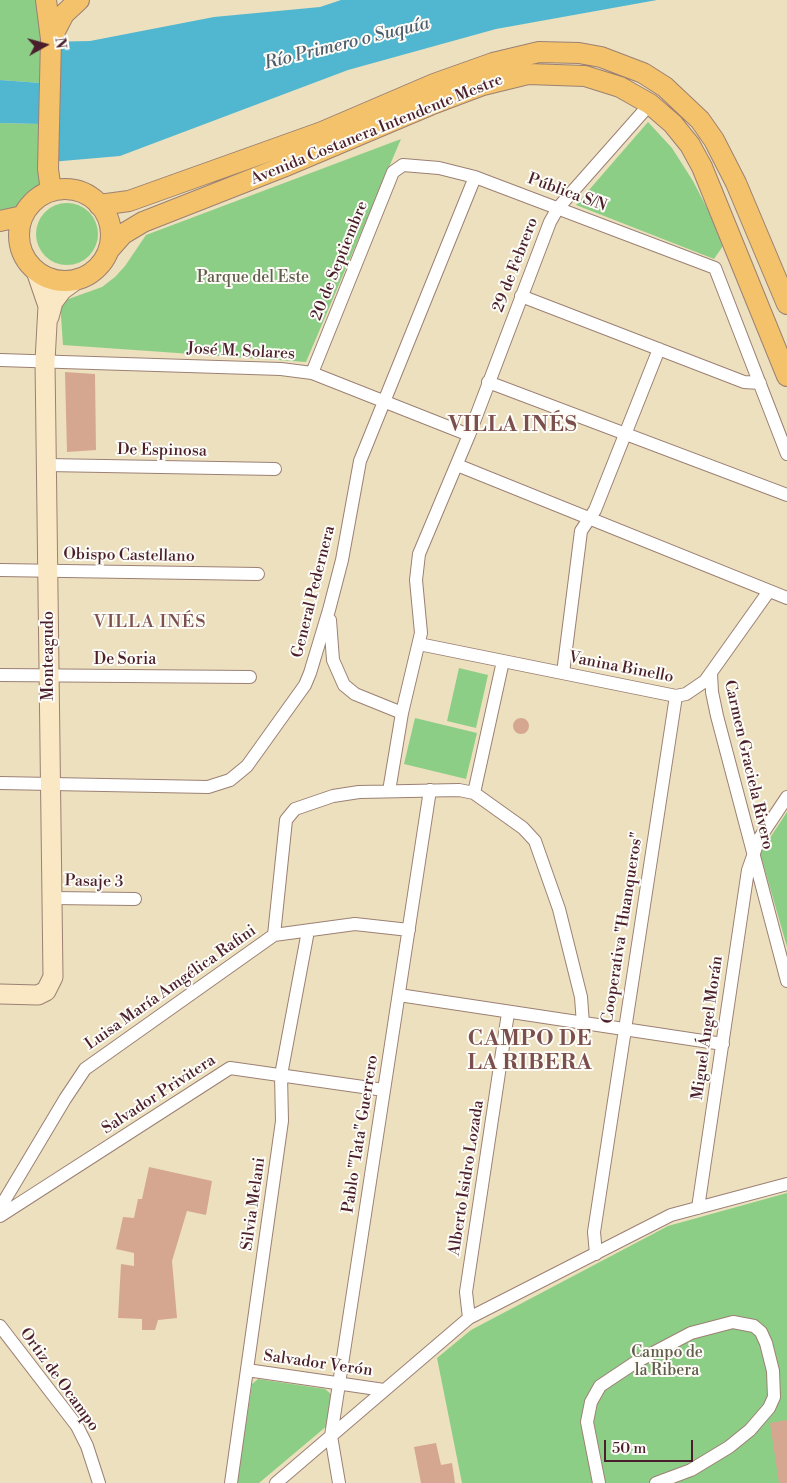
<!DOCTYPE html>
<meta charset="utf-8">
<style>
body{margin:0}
#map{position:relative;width:787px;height:1483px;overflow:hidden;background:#ede0be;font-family:"Libre Bodoni",serif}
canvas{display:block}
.north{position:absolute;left:20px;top:20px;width:50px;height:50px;-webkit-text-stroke:4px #fdfcf7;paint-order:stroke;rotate:83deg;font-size:14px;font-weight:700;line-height:20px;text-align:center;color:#4a1f2b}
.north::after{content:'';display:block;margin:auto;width:18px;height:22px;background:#4a1f2b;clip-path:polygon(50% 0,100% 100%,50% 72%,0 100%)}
.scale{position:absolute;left:604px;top:1440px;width:89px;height:22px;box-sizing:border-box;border:2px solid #4a1f2b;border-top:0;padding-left:6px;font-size:15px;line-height:18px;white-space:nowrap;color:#4a1f2b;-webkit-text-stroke:4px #fdfcf7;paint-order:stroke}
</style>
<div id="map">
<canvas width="787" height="1483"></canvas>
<div class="north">N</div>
<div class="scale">50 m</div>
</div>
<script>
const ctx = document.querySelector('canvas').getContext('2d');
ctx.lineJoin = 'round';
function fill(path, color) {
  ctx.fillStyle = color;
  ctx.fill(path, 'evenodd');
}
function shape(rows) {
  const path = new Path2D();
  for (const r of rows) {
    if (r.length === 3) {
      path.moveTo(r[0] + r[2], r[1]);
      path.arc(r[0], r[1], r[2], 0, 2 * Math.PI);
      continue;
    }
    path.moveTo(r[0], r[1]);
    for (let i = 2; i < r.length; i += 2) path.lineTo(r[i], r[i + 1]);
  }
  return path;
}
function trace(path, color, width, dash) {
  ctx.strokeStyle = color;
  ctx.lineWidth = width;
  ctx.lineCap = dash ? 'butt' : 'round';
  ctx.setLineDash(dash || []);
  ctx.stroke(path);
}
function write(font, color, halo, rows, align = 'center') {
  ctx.font = font + ' "Libre Bodoni",serif';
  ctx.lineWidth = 4;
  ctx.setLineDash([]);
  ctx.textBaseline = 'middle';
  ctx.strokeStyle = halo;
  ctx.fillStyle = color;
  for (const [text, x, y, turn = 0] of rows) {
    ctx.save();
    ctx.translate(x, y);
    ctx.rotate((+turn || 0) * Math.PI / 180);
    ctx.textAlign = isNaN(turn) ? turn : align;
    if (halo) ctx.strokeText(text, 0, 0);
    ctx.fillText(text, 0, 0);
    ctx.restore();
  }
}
fill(shape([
 [0,0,46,0,43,195,32,203,23,216,0,221,0,123,40,124,41,83,0,80],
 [648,122,672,148,693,181,725,243,714,259,576,205],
 [401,139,306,362,63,345,60,302,102,287,115,277,125,266,146,235],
 [67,234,31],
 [459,668,488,675,476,728,447,721],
 [415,718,477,733,466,779,404,764],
 [787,812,787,947,760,853],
 [787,1193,787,1483,462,1483,437,1358,471,1330,668,1226],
 [258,1379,325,1389,332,1395,328,1425,259,1483,237,1483,252,1384]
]), '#8dce86');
fill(shape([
 [341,0,657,0,496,29,348,70,120,156,39,163,40,124,0,123,0,80,41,83,43,42,90,41,214,17,320,7]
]), '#51b7d0');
fill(shape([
 [65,372,95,374,96,450,67,452],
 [521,726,8],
 [149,1167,212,1181,206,1215,187,1211,172,1261,177,1318,158,1320,155,1330,142,1330,142,1319,118,1318,121,1264,134,1266,134,1253,116,1249,123,1217,134,1218,138,1199,142,1199],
 [787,1420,787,1483,779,1483,770,1423],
 [436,1443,441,1465,452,1463,455,1483,421,1483,414,1447]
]), '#d6a790');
const street = shape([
 [521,296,744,382,760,383],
 [0,360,281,369,312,373,469,435],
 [312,373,393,172,403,165,439,168,475,177,715,268,787,454],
 [488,382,787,495],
 [47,465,275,469],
 [457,465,787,598],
 [0,570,258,574],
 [330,620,333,660,344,685,355,694,402,713],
 [419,644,676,696,686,694,705,681,769,591],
 [563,673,581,531,595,510,659,349],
 [711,673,712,692,717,716,787,981],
 [0,675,250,677],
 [0,783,208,787,230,780,247,766,305,685,310,673,329,610,342,560,360,461,475,177],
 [389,791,402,713,421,633,416,580,419,554,469,435,550,222,558,208,650,104],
 [474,793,503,661],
 [52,898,135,899],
 [274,935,286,820,295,809,333,796,359,792,459,790,474,793,523,828,535,841,559,909,581,997,583,1024],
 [399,995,723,1044],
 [0,1208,65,1099,85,1069,274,935,355,924,409,930],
 [698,1208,748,870,759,839,787,797],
 [0,1216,230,1068,384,1090],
 [596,1254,594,1232,676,696],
 [469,1318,466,1292,508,1013],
 [0,1326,77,1426,87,1446,99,1483],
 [247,1370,384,1390],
 [231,1483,282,1121,281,1075,308,931],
 [276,1483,469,1318,671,1215,787,1184],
 [339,1483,331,1436,430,790],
 [599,1483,587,1422,591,1402,600,1386,636,1362,691,1333,733,1322,754,1326,761,1332,766,1343,773,1371,774,1397,769,1408,750,1430,729,1447,691,1470,656,1483]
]);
const secondary = shape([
 [49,317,53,302,62,290,77,279],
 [0,994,38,995,46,991,53,977,45,361,48,306,36,271]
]);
const primary = shape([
 [46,0,51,39,48,169,51,191],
 [51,39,64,14,79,0],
 [65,235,46],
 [99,205,129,201,322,132,434,84,493,63,539,52,579,53,601,57,643,73,665,87,700,120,714,140,736,183,787,304],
 [0,221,23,216],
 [108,251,123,234,143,222,283,167,430,105,483,85,528,74,585,76,620,87,650,104,673,124,690,145,702,167,787,376]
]);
trace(street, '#9c8074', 14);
trace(secondary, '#9c8074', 21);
trace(primary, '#9c8074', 22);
trace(street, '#fff', 12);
trace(secondary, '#fae7c3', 19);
trace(primary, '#f3c26a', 20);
write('16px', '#4a1f2b', '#fdfcf7', [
 ["Avenida Costanera Intendente Mestre",377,130,-22],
 ["Pública S/N",567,193,20],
 ["20 de Septiembre",340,261,-68],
 ["29 de Febrero",516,265,-69],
 ["José M. Solares",241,352,3],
 ["De Espinosa",162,451,1],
 ["Obispo Castellano",129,556,1],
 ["General Pedernera",314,592,-76],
 ["Monteagudo",49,656,-90],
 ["De Soria",125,660],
 ["Vanina Binello",621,668,11],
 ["Carmen Graciela Rivero",748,765,77],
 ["Pasaje 3",94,882,1],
 ["Cooperativa \"Huanqueros\"",623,928,-81],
 ["Luisa María Amgélica Rafini",171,988,-35],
 ["Miguel Ángel Morán",708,1028,-82],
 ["Salvador Privitera",159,1095,-33],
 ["Pablo \"Tata\" Guerrero",361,1134,-81],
 ["Alberto Isidro Lozada",467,1178,-81],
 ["Silvia Melani",254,1204,-82],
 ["Salvador Verón",318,1364,8],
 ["Ortiz de Ocampo",59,1380,54]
]);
write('16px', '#615c4b', '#fdfcf7', [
 ["Parque del Este",253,278],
 ["Campo de",667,1353],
 ["la Ribera",667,1371]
]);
write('italic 18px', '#4d5c6d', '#fdfcf7', [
 ["Río Primero o Suquía",347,44,-14]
]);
ctx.letterSpacing = '1px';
write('18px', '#7b4f4e', '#fdfcf7', [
 ["VILLA INÉS",150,623]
]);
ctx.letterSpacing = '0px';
ctx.letterSpacing = '1px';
write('bold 21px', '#7b4f4e', '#fdfcf7', [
 ["VILLA INÉS",513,426],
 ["CAMPO DE",530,1040],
 ["LA RIBERA",530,1064]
]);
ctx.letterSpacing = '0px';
</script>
